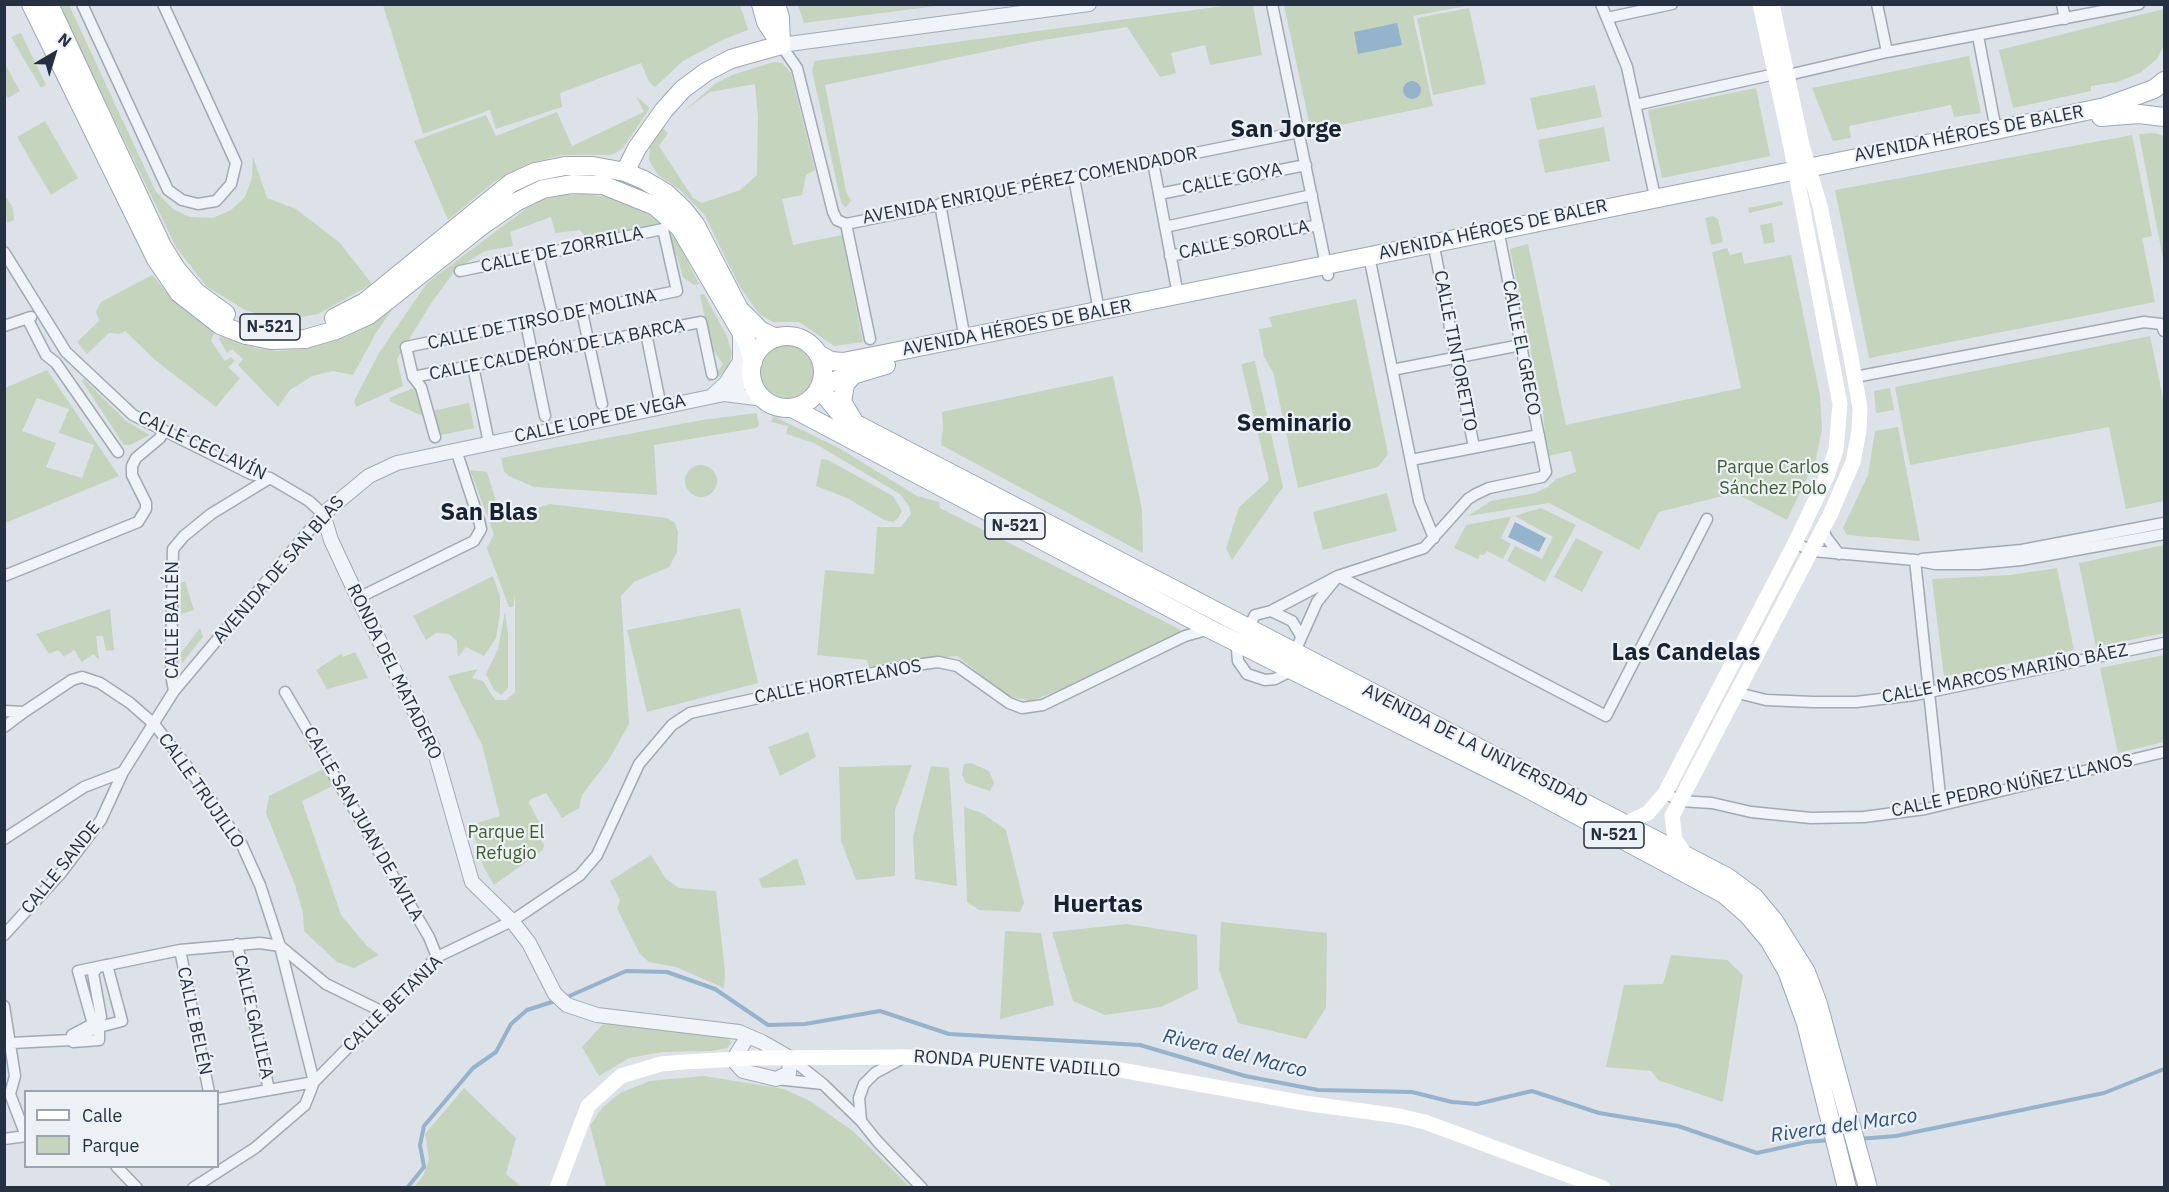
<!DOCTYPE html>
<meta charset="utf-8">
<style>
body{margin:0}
#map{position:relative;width:2169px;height:1192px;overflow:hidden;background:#dde2e9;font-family:"IBM Plex Sans",sans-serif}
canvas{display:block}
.frame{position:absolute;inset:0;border:6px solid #253141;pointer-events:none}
.legend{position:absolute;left:24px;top:1090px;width:195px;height:78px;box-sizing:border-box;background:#edf1f6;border:2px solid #9da4ae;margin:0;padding:8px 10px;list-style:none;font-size:18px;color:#253141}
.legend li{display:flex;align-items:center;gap:12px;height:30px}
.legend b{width:30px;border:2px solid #9da4ae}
.north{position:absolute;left:24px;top:24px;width:60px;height:60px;-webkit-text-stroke:4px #edf1f6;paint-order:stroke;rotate:38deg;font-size:16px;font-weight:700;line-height:24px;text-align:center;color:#253141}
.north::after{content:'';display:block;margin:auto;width:21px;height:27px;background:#253141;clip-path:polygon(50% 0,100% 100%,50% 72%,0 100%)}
</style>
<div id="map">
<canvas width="2169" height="1192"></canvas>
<div class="frame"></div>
<ul class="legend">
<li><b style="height:8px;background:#fff"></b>Calle</li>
<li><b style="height:16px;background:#c4d4bd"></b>Parque</li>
</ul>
<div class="north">N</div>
</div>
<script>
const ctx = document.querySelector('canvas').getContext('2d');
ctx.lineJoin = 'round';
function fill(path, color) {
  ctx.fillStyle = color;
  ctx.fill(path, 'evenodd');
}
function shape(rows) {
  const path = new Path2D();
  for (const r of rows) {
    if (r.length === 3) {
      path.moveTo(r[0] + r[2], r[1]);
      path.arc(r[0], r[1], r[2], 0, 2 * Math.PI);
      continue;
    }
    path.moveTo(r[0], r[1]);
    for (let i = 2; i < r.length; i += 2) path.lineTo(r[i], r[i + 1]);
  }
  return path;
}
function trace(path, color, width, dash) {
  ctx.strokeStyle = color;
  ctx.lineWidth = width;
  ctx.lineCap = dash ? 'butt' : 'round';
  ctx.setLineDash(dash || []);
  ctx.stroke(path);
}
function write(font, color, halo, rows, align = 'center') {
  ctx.font = font + ' "IBM Plex Sans",sans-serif';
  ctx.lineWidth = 4.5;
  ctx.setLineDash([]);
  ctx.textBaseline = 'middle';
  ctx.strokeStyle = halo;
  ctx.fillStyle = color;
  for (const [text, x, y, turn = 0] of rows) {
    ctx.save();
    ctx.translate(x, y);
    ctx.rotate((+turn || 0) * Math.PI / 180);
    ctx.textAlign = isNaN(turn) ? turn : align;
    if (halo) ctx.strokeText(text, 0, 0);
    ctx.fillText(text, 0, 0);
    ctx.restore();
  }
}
fill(shape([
 [59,5,69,5,156,192,173,209,190,217,213,218,231,210,245,197,252,178,253,157,267,198,296,209,339,242,372,284,318,314,290,319,270,318,245,310,206,286,176,247],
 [383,5,740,5,748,30,722,40,683,61,655,87,649,82,641,63,560,93,562,107,496,129,490,110,423,134],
 [798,5,798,4,944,5,804,23],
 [1231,5,1253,5,1262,55,1210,65,1205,45,1171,53,1176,73,1160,77,1127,27,1037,41,825,85,846,191,851,201,845,208,841,202,812,70,815,61],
 [1284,5,1471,5,1413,16,1433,106,1311,131],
 [1469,8,1486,84,1433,95,1417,18],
 [2164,9,2164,45,2157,59,2140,73,2117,82,2091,86,2091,91,2013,108,1999,50],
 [21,33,46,85,41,88,11,37],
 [1969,56,1981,113,1954,117,1951,105,1849,126,1851,138,1833,141,1812,88],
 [774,62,782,63,791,73,815,170,806,175,802,195,782,199,793,245,842,235,863,342,834,346,799,322,773,322,759,314,739,285,704,214,679,189,658,175,649,160,650,146,663,128,668,133,659,146,693,198,702,203,740,190,757,175,758,117,755,84,710,92,683,112,715,84,732,75],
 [5,64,20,91,8,98,5,93],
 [1595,85,1602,117,1537,130,1530,98],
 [1756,88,1770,156,1662,178,1648,110],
 [636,96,650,108,623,148,616,153,610,155,562,155,530,163,495,181,448,220,414,141,486,115,496,136,557,112,572,146,644,112],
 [45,121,78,178,51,195,17,137],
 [1604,127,1610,161,1545,173,1538,140],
 [2155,133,2164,136,2164,264,2139,134],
 [2132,135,2152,236,2142,238,2155,302,1869,358,1835,190],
 [4,194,13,208,14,220,7,223],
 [566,195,585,194,613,198,632,204,663,224,586,238,580,230,555,233,551,217,510,232,513,246,485,251,456,269,430,305,397,359,403,386,356,407,354,401,379,353,427,283,527,208,545,199],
 [1782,201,1783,205,1749,213,1748,208],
 [1713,216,1718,219,1723,242,1711,245,1705,218],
 [1772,223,1775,242,1764,244,1760,225],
 [667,228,680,247,699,284,694,285,683,277,677,256,672,252],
 [1528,244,1566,425,1741,388,1712,252,1727,248,1730,255,1742,252,1744,264,1791,255,1820,396,1822,429,1816,459,1787,520,1735,493,1659,512,1639,550,1549,503,1468,516,1491,501,1535,493,1548,487,1556,479,1576,472,1571,451,1547,456,1543,411,1510,249],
 [152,275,178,305,214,333,211,341,225,361,231,357,235,361,228,367,240,378,216,407,155,360,125,331,119,334,109,333,87,354,77,342,99,321,96,311,101,302],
 [704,294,727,336,732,353,729,365,721,375,709,382,708,378,716,374,723,364,711,347,700,295],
 [1356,299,1388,454,1378,467,1298,488,1273,372,1264,357,1259,329,1272,327,1269,317],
 [393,308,376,333,353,375,333,371,312,376,290,390,278,407,238,365,243,359,232,349,227,353,219,339,220,336,256,348,277,351,306,349,346,337],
 [2150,336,2164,403,2164,501,2126,509,2109,427,1910,465,1895,387],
 [787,372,27],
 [1255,361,1283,487,1232,560,1226,549,1239,507,1269,480,1241,364],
 [47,370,119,476,5,523,5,388],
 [37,398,69,409,59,433,94,445,82,478,46,467,56,443,22,431],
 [1113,376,1142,509,1143,553,941,445,943,428,942,412],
 [84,379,126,421,150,435,130,445,124,445,82,381],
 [416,387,418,388,423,416,391,402,389,398],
 [1890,388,1894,410,1876,413,1874,391],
 [469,403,474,428,441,435,432,411],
 [757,413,759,425,756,428,654,445,657,495,534,487,509,476,504,471,501,458,702,420],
 [773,416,839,448,917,496,939,502,940,508,1183,631,1066,688,1030,701,1008,696,957,656,890,662,869,668,867,660,817,655,825,570,874,574,877,527,901,527,911,514,909,506,900,494,814,443,786,434,788,426,771,422],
 [1898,427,1920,541,1847,535,1843,528,1868,475,1875,431],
 [821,459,828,460,893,496,902,511,898,518,893,522,884,520,847,498,816,486],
 [701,481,16],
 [470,470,487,472,499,511,515,515,550,504,667,518,675,523,678,532,677,552,669,567,634,582,621,596,629,724,608,761,582,795,579,808,562,818,546,793,531,799,529,803,544,831,541,841,544,845,543,850,494,885,483,866,471,825,500,816,482,745,448,676,478,669,472,678,483,681,495,700,506,700,515,692,515,595,513,607,509,607,487,548,494,534],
 [1387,493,1397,531,1323,550,1313,512],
 [1541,508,1576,525,1545,582,1507,561,1515,546,1542,559,1553,537,1515,516,1511,517,1501,538,1511,544,1503,559,1487,551,1484,555,1480,554,1478,559,1454,548,1466,525,1514,516],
 [1576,538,1603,552,1582,592,1554,577],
 [2164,545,2164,633,2096,647,2079,563],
 [2057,568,2074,650,1944,677,1932,579,2010,575],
 [493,576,500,596,500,613,496,638,484,656,466,647,458,657,457,641,449,634,436,633,426,640,413,616],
 [185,581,194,610,181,614,181,583],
 [740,608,758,683,647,712,627,630],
 [110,609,114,650,106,651,103,636,96,636,99,659,93,654,82,662,74,650,64,657,58,650,49,654,36,634],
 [505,612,508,634,508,688,501,695,494,690,486,674,498,649],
 [200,628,203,637,182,663,181,653],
 [355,652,368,678,327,689,316,670,341,654,343,657],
 [2164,655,2164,742,2118,753,2100,668],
 [808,732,816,757,780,776,768,747],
 [971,763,989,771,994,783,990,791,966,783,962,775,964,764],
 [912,765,895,810,895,876,856,880,841,841,839,767],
 [931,766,949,768,957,886,915,879,913,837],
 [325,768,335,785,302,801,341,915,367,946,379,955,354,968,337,962,304,931,303,913,295,885,266,813,269,796],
 [964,807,982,813,1006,830,1024,903,1020,912,979,910,967,902],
 [651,855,666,879,679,888,716,891,725,972,724,988,676,967,649,962,640,954,617,908,620,900,610,881],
 [797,858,806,885,762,888,759,879],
 [1221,922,1327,933,1326,1008,1306,1039,1238,1023,1219,970],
 [1127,924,1197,935,1198,989,1161,1007,1105,1015,1073,1001,1052,932],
 [1005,931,1041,933,1054,1005,1000,1019],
 [1671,955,1727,960,1743,975,1723,1102,1658,1080,1651,1071,1606,1067,1624,985,1663,984],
 [609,1023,727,1038,732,1042,727,1048,711,1051,663,1052,629,1058,599,1076,582,1047,602,1025],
 [704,1076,784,1089,810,1101,853,1131,910,1187,606,1187,590,1126,602,1108,620,1093,650,1081],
 [464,1088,516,1138,506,1174,522,1187,414,1187,423,1176,429,1159,425,1134]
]), '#c4d4bd');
fill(shape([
 [1397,23,1402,45,1358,54,1354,32],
 [1412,90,9],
 [1515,522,1546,538,1539,552,1508,537]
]), '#94b3cd');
trace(shape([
 [565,998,626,971,667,972,715,989,768,1025,805,1024,880,1011,949,1034,1140,1045,1245,1076,1318,1090,1412,1092,1452,1102,1477,1104,1532,1091,1599,1113,1678,1126,1757,1153,1807,1142,1831,1140],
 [1859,1139,1896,1136,2104,1093,2164,1069],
 [407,1188,424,1167,420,1145,424,1126,473,1068,496,1052,511,1024,527,1010,558,1000]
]), '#94b3cd', 4);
const minor = shape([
 [82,4,168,190,182,200,198,204,216,201,231,184,236,163,163,4],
 [1272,4,1328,275],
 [1601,4,1627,67,1655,197],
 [1877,4,1887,52],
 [2062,4,2065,19],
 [1607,18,1672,4],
 [1978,36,1996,130],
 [781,45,797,68,833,212,837,220,846,224,1299,132],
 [1788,75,1887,52,2139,4],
 [1635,105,1775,74],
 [1153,162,1178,295],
 [1074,178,1099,311],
 [1159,194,1306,165],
 [940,204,965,339],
 [846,224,870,339],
 [1165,227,1312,195],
 [1433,242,1474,447],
 [4,252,66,352,133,415,251,474,270,478,309,501,323,514,174,691,123,772,101,820,61,873,4,935],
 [538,255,553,317],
 [1170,256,1318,225],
 [1369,256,1419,501,1434,538],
 [582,312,602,404],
 [27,318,46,355,56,363,118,452],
 [526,323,545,416],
 [4,326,31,317],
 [646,333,661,407],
 [473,366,489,443],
 [1392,370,1521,345],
 [413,377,701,322,712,374],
 [1855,377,2144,322,2161,324,2164,331],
 [435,437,421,387,413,377,406,347,677,291,663,229,460,271],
 [1411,460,1539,435],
 [1823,528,1826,537,1839,554],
 [1795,543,1812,551,1915,560,1935,564,1979,564,2021,560,2164,534],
 [1922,559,2022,550,2164,523],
 [1915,560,1941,805],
 [4,576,138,522,146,509,146,503,132,475,132,466,136,458,160,438,163,432],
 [1338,576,1317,602,1285,674,1275,679,1265,680,1247,674,1238,661,1237,650,1255,615,1271,611,1338,576,1424,548,1468,499,1476,494,1489,488,1542,477,1546,472,1498,229],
 [1338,576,1606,716,1707,519],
 [358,598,474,541,477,536,481,529,479,520,456,450],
 [1271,611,1292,621,1301,636],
 [174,691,171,674,173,549,184,536,211,514,270,478],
 [285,692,429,937,437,957],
 [1738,693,1766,700,1813,702,1856,702,1915,695,2164,643],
 [4,711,24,712,72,680,82,677,100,683,130,703,154,724,190,770,242,845,260,885,280,946,314,1082,305,1105,255,1148,193,1188],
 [4,727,24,712],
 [1665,793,1680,801,1712,803,1751,812,1811,818,1864,817,1925,809,2164,752],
 [4,839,84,787,123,772],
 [237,944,269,1090],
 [280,946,326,984,383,1012],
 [180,950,209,1092],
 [107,965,122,1021,99,1027,99,1040,73,1042,72,1035,93,1024,78,971,107,965],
 [4,1006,15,1076,10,1094,26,1136],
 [11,1043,71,1040,96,1028,101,1017,93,973,98,967,180,950,260,943,280,946],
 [790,1058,823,1084,861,1121,877,1141,922,1188],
 [776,1079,823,1084],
 [314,1082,437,957,512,921,580,875,597,855,639,764,672,725,690,713,901,667,938,662,957,666,1009,703,1022,708,1043,705,1185,636,1210,629],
 [218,1099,314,1082],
 [861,1121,859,1098,864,1084,875,1073,901,1059],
 [4,1139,26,1136],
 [116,1166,137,1188]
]);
const tertiary = shape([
 [781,45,1089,4],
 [724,394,741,383,751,370],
 [712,396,726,383,740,361,740,333],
 [748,1036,733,1060,743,1071,776,1079,789,1073,790,1058,762,1042,748,1036,739,1032,597,1015,567,1005,555,994,529,943,512,921,472,882,435,752,358,598,331,540,323,514,369,476,397,463,724,394,764,399]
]);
const primary = shape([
 [31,4,156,259,179,293,220,325,246,335,271,340,305,339,336,330,369,315,484,224,516,202,543,189,572,184,603,185,655,206,680,228,748,344,753,362],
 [49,4,162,246,177,270,196,292,226,314],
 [761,4,766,22,781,45],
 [776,4,780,18,781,44],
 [2101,117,2139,114,2164,117],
 [625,172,637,148,664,110,683,89,706,72,731,59,781,45],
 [334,318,365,302,511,183,535,172,565,166,593,166,625,172,644,180,666,193,683,209,695,224,739,309,761,331,776,338],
 [787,372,36],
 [818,354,831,361,843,362,869,357,1996,130,2105,107,2154,89,2164,81],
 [819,388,842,416,860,426,1727,877,1754,897,1774,921,1806,972,1818,1004,1868,1188],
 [819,388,833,381,886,365],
 [792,408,1210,629,1523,786,1724,894,1748,915,1769,940,1787,971,1806,1023,1847,1188],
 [853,420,842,402,845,384,854,374]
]);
trace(minor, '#a2a9b3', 13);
trace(tertiary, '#a2a9b3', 16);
trace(primary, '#9ba7b6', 20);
trace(minor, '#f0f3f7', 10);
trace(tertiary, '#f0f3f7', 14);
trace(shape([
 [1627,823,1648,813,1665,793,1795,543,1827,476,1836,450,1840,404,1791,147,1760,4],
 [1683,851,1675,840,1672,816,1830,515,1853,462,1859,431,1860,408,1850,352,1820,206,1802,145,1772,4],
 [557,1188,588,1106,621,1076,661,1064,684,1062,756,1058,906,1057,1104,1067,1304,1103,1399,1116,1425,1122,1603,1188]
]), '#fff', 15);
trace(primary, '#fff', 18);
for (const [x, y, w] of [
 [270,327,60],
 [1015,526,60],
 [1614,835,60]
]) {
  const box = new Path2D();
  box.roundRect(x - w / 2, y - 13, w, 26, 4.5);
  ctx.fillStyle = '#edf1f6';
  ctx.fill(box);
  trace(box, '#253141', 1.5);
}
write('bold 16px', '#253141', null, [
 ["N-521",270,327],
 ["N-521",1015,526],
 ["N-521",1614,835]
]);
write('18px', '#253141', '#edf1f6', [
 ["AVENIDA HÉROES DE BALER",1969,134,-11],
 ["CALLE GOYA",1232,179,-11],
 ["AVENIDA ENRIQUE PÉREZ COMENDADOR",1030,186,-11],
 ["AVENIDA HÉROES DE BALER",1493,230,-12],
 ["CALLE SOROLLA",1244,240,-12],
 ["CALLE DE ZORRILLA",562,250,-12],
 ["CALLE DE TIRSO DE MOLINA",542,320,-12],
 ["AVENIDA HÉROES DE BALER",1017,328,-11],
 ["CALLE EL GRECO",1521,348,79],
 ["CALLE CALDERÓN DE LA BARCA",557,350,-11],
 ["CALLE TINTORETTO",1455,351,79],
 ["CALLE LOPE DE VEGA",600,419,-12],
 ["CALLE CECLAVÍN",202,446,25],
 ["AVENIDA DE SAN BLAS",279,570,-49],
 ["CALLE BAILÉN",173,620,-90],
 ["RONDA DEL MATADERO",394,672,64],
 ["CALLE MARCOS MARIÑO BÁEZ",2005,674,-11],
 ["CALLE HORTELANOS",838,682,-11],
 ["AVENIDA DE LA UNIVERSIDAD",1475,746,27],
 ["CALLE PEDRO NÚÑEZ LLANOS",2012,786,-12],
 ["CALLE TRUJILLO",201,791,55],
 ["CALLE SAN JUAN DE ÁVILA",363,824,60],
 ["CALLE SANDE",61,868,-51],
 ["CALLE BETANIA",393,1004,-44],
 ["CALLE GALILEA",253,1017,77],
 ["CALLE BELÉN",194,1021,78],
 ["RONDA PUENTE VADILLO",1017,1064,4]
]);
write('18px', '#3c5e30', '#edf1f6', [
 ["Parque Carlos",1773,468],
 ["Sánchez Polo",1773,489],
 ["Parque El",506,833],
 ["Refugio",506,854]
]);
write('italic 20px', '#2a5279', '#edf1f6', [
 ["Rivera del Marco",1235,1054,14],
 ["Rivera del Marco",1844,1126,-8]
]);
write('bold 24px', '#172232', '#edf1f6', [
 ["San Jorge",1286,130],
 ["Seminario",1294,424],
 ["San Blas",489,513],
 ["Las Candelas",1686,653],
 ["Huertas",1098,905]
]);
</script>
